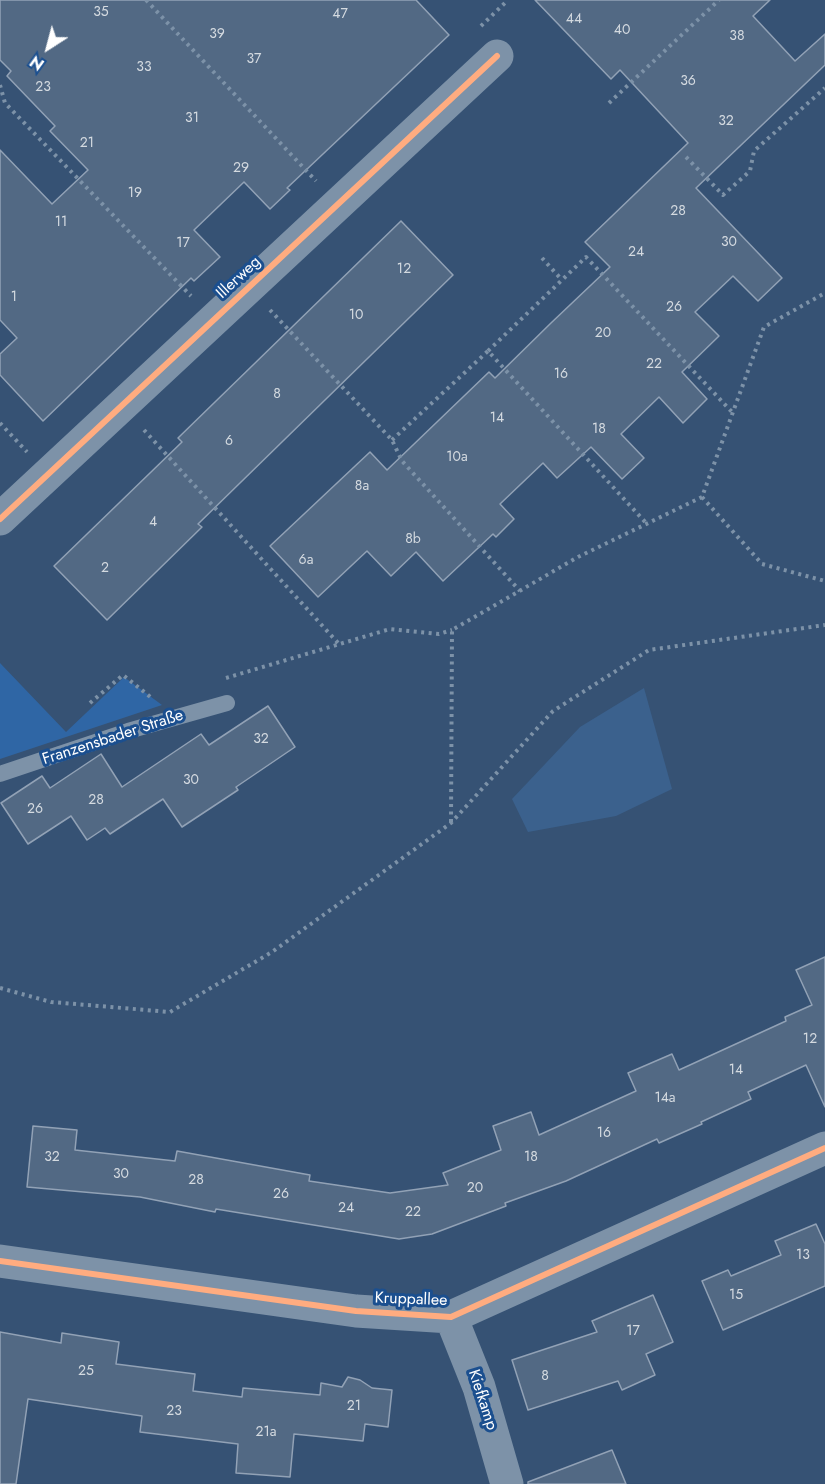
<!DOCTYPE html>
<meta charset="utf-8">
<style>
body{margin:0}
#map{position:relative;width:825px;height:1484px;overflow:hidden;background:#365274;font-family:Jost,sans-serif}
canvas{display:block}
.north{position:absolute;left:18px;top:18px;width:60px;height:60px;-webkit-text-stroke:4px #1b4f8f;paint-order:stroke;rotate:216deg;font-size:16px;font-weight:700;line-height:24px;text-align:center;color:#fff}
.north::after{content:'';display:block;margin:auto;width:21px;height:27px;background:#fff;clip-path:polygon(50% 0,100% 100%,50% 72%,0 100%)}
</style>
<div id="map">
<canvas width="825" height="1484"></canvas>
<div class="north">N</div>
</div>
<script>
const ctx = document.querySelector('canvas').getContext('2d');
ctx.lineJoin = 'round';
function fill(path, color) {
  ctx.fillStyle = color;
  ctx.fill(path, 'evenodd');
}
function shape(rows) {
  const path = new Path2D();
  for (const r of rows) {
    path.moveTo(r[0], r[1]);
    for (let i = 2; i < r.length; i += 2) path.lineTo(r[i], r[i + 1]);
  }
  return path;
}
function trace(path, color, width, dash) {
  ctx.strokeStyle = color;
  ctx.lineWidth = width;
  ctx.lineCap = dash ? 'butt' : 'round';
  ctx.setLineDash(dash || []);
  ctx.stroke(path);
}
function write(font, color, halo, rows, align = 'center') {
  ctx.font = font + ' Jost,sans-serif';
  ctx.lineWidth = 6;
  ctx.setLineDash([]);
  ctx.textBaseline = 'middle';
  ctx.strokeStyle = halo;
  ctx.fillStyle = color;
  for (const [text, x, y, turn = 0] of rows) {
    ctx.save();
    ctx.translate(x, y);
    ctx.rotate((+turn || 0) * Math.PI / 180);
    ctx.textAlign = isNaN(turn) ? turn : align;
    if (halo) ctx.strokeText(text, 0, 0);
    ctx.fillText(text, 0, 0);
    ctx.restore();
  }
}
fill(shape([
 [0,663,66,732,124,677,162,705,0,759]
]), '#2f66a5');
fill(shape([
 [644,688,672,789,616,816,528,832,512,799,580,727]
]), '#3b618d');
const building = shape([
 [0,0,416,0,449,35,287,188,290,190,270,209,244,182,194,230,220,257,194,281,191,278,43,421,0,375,0,354,17,338,0,320,0,150,52,204,88,170,50,131,55,126,7,76,11,71,0,60,0,0],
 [535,0,770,0,753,16,795,61,825,34,825,65,696,188,782,278,758,301,733,276,695,312,719,336,682,372,707,399,683,423,659,397,621,434,644,458,622,479,591,447,557,478,543,463,500,504,514,519,496,537,493,534,443,581,416,552,391,576,367,551,318,597,270,546,370,452,387,470,489,372,495,378,551,323,610,267,585,242,688,143,620,70,611,79,535,0],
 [401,221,453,275,198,524,202,527,107,620,54,566,182,442,178,438,401,221],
 [268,706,295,747,236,787,238,790,182,827,163,799,110,834,105,828,87,840,71,816,28,844,1,803,42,776,50,788,101,754,122,787,201,734,209,745,268,706],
 [825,957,825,1107,806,1065,748,1092,751,1099,701,1122,702,1124,659,1143,657,1139,566,1181,505,1203,506,1206,432,1234,399,1239,216,1209,215,1212,140,1197,27,1187,33,1126,77,1130,75,1150,175,1161,177,1151,310,1175,309,1181,390,1193,448,1185,443,1173,501,1150,493,1126,531,1112,539,1135,636,1091,628,1073,672,1054,679,1070,786,1021,785,1017,812,1005,796,970,825,957],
 [816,1224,825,1244,825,1286,723,1330,702,1281,728,1270,731,1276,781,1255,775,1241,816,1224],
 [653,1295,673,1342,646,1354,655,1375,622,1390,618,1381,528,1410,512,1360,597,1332,592,1321,653,1295],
 [0,1332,61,1343,62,1333,119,1342,116,1364,195,1374,193,1391,242,1397,243,1388,320,1395,321,1383,342,1387,348,1377,360,1380,372,1388,392,1390,388,1427,365,1424,363,1441,294,1434,290,1477,236,1473,238,1444,140,1432,142,1416,28,1399,16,1484,0,1484,0,1332],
 [612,1450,626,1484,528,1484,528,1482,612,1450]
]);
fill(building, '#526984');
trace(building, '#92a2b6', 1.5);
trace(shape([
 [146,0,316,181],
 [481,26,508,0],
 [0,85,5,103,191,296],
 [609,103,719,0],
 [686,157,723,195,750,171,754,151,825,88],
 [542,258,562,280],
 [270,310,392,440,402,461,520,591],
 [488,351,586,257,732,412],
 [0,423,27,452],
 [144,430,339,644],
 [392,440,488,351,647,524],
 [702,497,762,564,825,581],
 [226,678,390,629,439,634,452,630],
 [90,703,123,675,153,699],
 [451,822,452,630,578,557,702,497,764,327,825,293],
 [0,988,51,1002,170,1012,272,952,451,823,553,711,649,650,825,625]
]), '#7d92a8', 4, [3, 4.5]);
trace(shape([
 [0,774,128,731,227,703]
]), '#7d92a8', 16);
trace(shape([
 [0,519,497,56],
 [0,1261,356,1311,451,1317,825,1148],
 [451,1317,479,1387,507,1484]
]), '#7d92a8', 33);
trace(shape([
 [0,519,497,56],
 [0,1261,356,1311,451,1317,825,1148]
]), '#ffac80', 6);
write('14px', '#d4dae0', null, [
 ["35",101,13],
 ["47",340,15],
 ["44",574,20],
 ["40",622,31],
 ["39",217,35],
 ["38",737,37],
 ["37",254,60],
 ["33",144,68],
 ["36",688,82],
 ["23",43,88],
 ["31",192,119],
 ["32",726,122],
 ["21",87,144],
 ["29",241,169],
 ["19",135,194],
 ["28",678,212],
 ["11",61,223],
 ["30",729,243],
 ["17",183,244],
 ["24",636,253],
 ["12",404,270],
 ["1",14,298],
 ["26",674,308],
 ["10",356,316],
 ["20",603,334],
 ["22",654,365],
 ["16",561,375],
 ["8",277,395],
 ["14",497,419],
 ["18",599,430],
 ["6",229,442],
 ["10a",457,458],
 ["8a",362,487],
 ["4",153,523],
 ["8b",413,540],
 ["6a",306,561],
 ["2",105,569],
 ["32",261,740],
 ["30",191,781],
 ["28",96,801],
 ["26",35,810],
 ["12",810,1040],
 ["14",736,1071],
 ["14a",665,1099],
 ["16",604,1134],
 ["32",52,1158],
 ["18",531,1158],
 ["30",121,1175],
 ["28",196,1181],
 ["20",475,1189],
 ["26",281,1195],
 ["24",346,1209],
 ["22",413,1213],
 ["13",803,1256],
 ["15",736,1296],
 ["17",633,1332],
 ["25",86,1372],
 ["8",545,1377],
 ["21",354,1407],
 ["23",174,1412],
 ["21a",266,1433]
]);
write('16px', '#fff', '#1b4f8f', [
 ["Illerweg",239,278,-43],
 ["Franzensbader Straße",113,738,-18],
 ["Kruppallee",411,1300,2],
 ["Kiefkamp",482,1400,72]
]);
</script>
